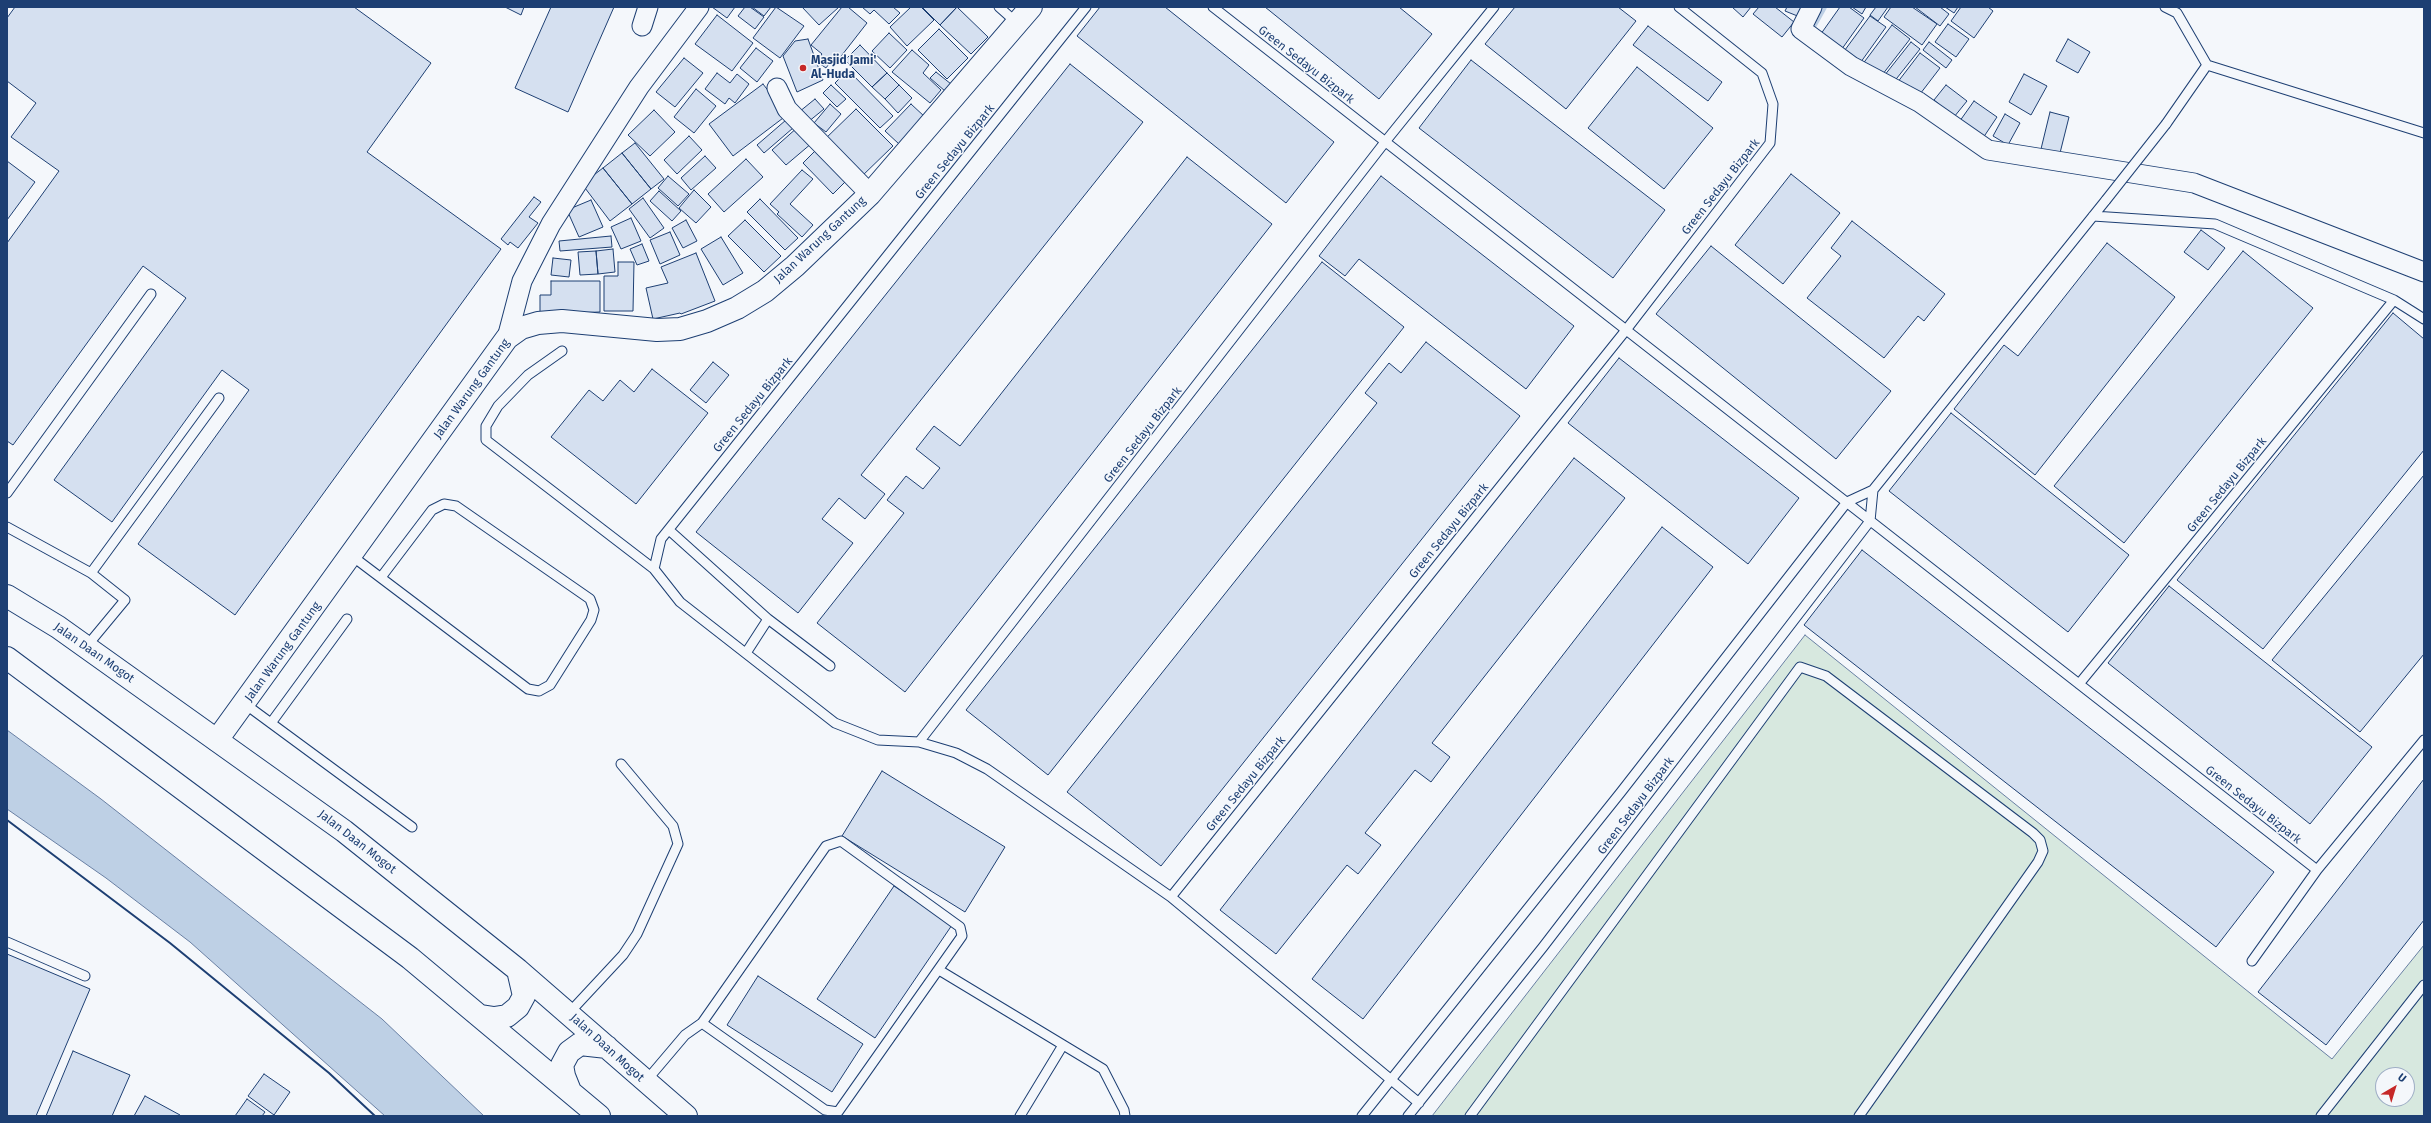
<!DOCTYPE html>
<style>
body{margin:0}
#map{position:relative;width:2431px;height:1123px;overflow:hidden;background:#f4f7fb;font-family:"Fira Sans",sans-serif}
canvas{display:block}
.frame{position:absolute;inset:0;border:8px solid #1d3f73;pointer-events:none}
.north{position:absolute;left:2375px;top:1067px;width:40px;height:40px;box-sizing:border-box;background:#f4f7fb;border:1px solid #9eadc5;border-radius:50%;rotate:38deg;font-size:11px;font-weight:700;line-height:16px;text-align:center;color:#1d3f73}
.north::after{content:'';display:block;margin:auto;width:14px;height:18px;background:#c62828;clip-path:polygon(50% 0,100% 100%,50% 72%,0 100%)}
</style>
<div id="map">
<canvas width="2431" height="1123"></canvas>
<div class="frame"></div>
<div class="north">U</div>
</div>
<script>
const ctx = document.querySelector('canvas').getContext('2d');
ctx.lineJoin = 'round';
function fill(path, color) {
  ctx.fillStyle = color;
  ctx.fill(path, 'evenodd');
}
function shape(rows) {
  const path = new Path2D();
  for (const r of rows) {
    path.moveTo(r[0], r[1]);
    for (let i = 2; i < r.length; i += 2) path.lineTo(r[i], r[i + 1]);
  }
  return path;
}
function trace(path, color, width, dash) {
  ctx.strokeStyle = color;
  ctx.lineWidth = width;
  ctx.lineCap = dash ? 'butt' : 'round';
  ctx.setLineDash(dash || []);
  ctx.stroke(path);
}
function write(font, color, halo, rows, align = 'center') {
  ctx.font = font + ' "Fira Sans",sans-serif';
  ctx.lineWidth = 3;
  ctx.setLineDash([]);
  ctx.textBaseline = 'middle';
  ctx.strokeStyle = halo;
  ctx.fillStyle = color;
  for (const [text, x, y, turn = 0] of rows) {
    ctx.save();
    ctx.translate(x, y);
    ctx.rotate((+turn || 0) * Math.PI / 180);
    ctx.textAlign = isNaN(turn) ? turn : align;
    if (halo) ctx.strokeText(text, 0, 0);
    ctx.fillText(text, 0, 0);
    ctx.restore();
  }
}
const green = shape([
 [1805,635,2332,1059,2424,945,2424,1116,1432,1116,1805,635],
 [2383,1075,2407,1075,2407,1099,2383,1099,2383,1075]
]);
fill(green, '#d7e8df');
trace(green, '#687fa3', 1);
const water = shape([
 [7,730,101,799,382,1019,484,1116,385,1116,190,942,106,878,7,809,7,730]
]);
fill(water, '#bed0e5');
trace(water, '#687fa3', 1);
trace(shape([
 [1810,32,1824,7]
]), '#bed0e5', 6);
const building = shape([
 [15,7,354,7,431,63,367,152,501,249,235,615,138,544,249,390,222,370,112,522,54,480,186,298,143,266,13,445,7,441,7,243,59,171,11,137,36,103,7,81,7,18,15,7],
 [505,7,524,7,521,15,505,7],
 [551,7,614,7,568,112,515,88,551,7],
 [712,7,735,7,727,18,712,7],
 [745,7,750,7,764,17,755,29,738,16,745,7],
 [752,7,771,7,764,16,752,7],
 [776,7,804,26,780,58,753,38,776,7],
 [802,7,839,7,819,25,802,7],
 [842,7,848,7,867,23,835,64,831,61,826,68,816,61,822,54,811,45,842,7],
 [862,7,893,7,900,13,889,24,874,10,870,14,862,7],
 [911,7,921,7,934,20,907,46,890,27,911,7],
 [922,7,957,7,940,25,922,7],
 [957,7,988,37,971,54,940,25,957,7],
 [1100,7,1165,7,1334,142,1286,203,1077,36,1100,7],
 [1265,7,1399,7,1432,34,1379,99,1265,7],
 [1515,7,1618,7,1636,21,1566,109,1485,44,1515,7],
 [1732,7,1751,7,1743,17,1732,7],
 [1759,7,1775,7,1794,22,1782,37,1753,14,1759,7],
 [1787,7,1804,7,1800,17,1785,11,1787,7],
 [1840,7,1849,7,1864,18,1839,53,1818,38,1840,7],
 [1852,7,1866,7,1862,14,1852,7],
 [1876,7,1888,7,1878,21,1870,15,1876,7],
 [1891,7,1912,7,1937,24,1922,45,1884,17,1891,7],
 [1915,7,1940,7,1949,14,1940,26,1915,7],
 [1945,7,1958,7,1954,13,1945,7],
 [1961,7,1988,7,1993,11,1974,38,1951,21,1961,7],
 [717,15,753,43,732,71,695,44,717,15],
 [1870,16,1886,27,1858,66,1842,54,1870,16],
 [1948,24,1969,39,1956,57,1935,42,1948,24],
 [1892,25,1910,39,1879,79,1862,65,1892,25],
 [1648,26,1722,82,1708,101,1633,45,1648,26],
 [939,29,968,58,947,79,918,50,939,29],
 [889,33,907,50,890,68,872,51,889,33],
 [808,39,823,80,797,92,783,56,795,41,808,39],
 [2068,39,2090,52,2078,73,2056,61,2068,39],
 [1911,42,1920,49,1893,83,1884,76,1911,42],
 [1929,42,1952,60,1946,68,1923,50,1929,42],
 [860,45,887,73,872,87,845,60,860,45],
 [756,48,773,61,757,82,740,68,756,48],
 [912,50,929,65,923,73,941,90,930,103,892,72,912,50],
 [1920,53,1940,68,1917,98,1897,83,1920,53],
 [684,58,703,73,675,107,656,92,684,58],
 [1471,60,1665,210,1613,278,1419,128,1471,60],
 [1070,64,1143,122,861,475,885,494,865,519,839,498,822,519,853,543,798,613,696,532,1070,64],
 [1637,67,1713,128,1664,189,1588,128,1637,67],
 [848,70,893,116,880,128,835,83,848,70],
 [936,72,951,84,945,91,930,78,936,72],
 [717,73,730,83,737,74,749,84,735,103,729,98,725,104,705,89,717,73],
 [887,73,899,85,885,99,872,87,887,73],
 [2024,74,2047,86,2031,115,2009,102,2024,74],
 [763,84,787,115,733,156,709,124,763,84],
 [831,85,846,99,837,107,823,93,831,85],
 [899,85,912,98,898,113,885,99,899,85],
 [1946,85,1967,101,1954,117,1934,100,1946,85],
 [696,89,716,106,694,133,674,117,696,89],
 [815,99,824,109,808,122,799,112,815,99],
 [1974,101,1997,117,1981,141,1957,125,1974,101],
 [830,104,841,114,826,132,814,123,830,104],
 [911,104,925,117,899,144,885,131,911,104],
 [856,109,893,146,860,178,823,141,856,109],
 [654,110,675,132,650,156,628,135,654,110],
 [2050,112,2069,117,2060,153,2041,149,2050,112],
 [2005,114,2020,123,2008,145,1993,136,2005,114],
 [786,120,793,128,764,153,757,145,786,120],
 [798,127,812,143,786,165,772,150,798,127],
 [689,136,702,150,677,174,664,160,689,136],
 [635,143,664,179,651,189,622,153,635,143],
 [817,149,847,180,833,194,803,163,817,149],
 [622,153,651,189,632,204,603,168,622,153],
 [705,156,716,168,691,190,681,178,705,156],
 [1187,157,1272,224,905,692,817,623,904,513,887,500,906,476,923,489,940,468,916,449,934,426,960,446,1187,157],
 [746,159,763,177,724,212,708,194,746,159],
 [7,161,35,182,7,220,7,161],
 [603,168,632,204,610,221,582,184,603,168],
 [802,170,813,179,790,204,813,225,802,237,777,214,779,212,770,204,802,170],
 [1791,174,1840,213,1783,284,1735,245,1791,174],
 [668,176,689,194,678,206,658,188,668,176],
 [1381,176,1574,326,1526,389,1359,259,1345,276,1319,256,1381,176],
 [694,190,711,207,696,223,679,208,694,190],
 [659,191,681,211,672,221,650,201,659,191],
 [534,197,541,202,529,217,538,223,518,248,510,242,508,245,501,239,534,197],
 [643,198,664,228,650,238,629,209,643,198],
 [760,199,798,238,785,250,747,212,760,199],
 [591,200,603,227,579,237,567,210,591,200],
 [631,218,641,241,621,249,611,227,631,218],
 [686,220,697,241,683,248,672,228,686,220],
 [745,220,781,256,764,272,728,236,745,220],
 [1852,221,1945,294,1924,321,1918,316,1884,358,1807,298,1841,256,1831,248,1852,221],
 [2201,230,2225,248,2208,270,2184,252,2201,230],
 [670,232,680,255,660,264,650,240,670,232],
 [611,236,612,247,560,251,559,241,611,236],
 [721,237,743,273,723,285,701,249,721,237],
 [2107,243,2175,297,2035,475,1954,409,2004,345,2018,356,2107,243],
 [642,244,649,261,637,265,630,249,642,244],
 [1711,246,1891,391,1836,459,1656,314,1711,246],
 [613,249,615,272,598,274,596,251,613,249],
 [596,251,598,274,580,275,578,252,596,251],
 [2243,251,2313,308,2124,543,2054,486,2243,251],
 [696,253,715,301,681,314,680,313,653,319,646,288,668,283,661,267,696,253],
 [553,258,571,260,569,277,551,275,553,258],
 [618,262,634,262,633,311,604,311,604,276,618,276,618,262],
 [1322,262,1404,327,1048,775,966,710,1322,262],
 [551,281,600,281,600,312,540,314,540,295,551,295,551,281],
 [2393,313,2424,339,2424,450,2263,649,2177,580,2393,313],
 [1426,342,1520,416,1161,866,1067,792,1377,403,1365,393,1389,363,1401,373,1426,342],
 [1619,358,1799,498,1748,564,1568,423,1619,358],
 [713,362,729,375,706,403,690,390,713,362],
 [652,369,708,413,636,504,551,437,589,390,603,401,620,380,634,392,652,369],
 [1951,413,2129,555,2068,632,1889,491,1951,413],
 [1574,458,1625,498,1432,743,1450,757,1431,782,1415,770,1365,833,1381,845,1358,874,1347,865,1276,954,1220,910,1574,458],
 [2424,475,2424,654,2360,732,2272,660,2424,475],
 [1662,527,1713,567,1363,1019,1312,979,1662,527],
 [1862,550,2274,872,2216,947,1804,625,1862,550],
 [2169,586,2372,747,2310,824,2108,663,2169,586],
 [882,771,1005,847,965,912,842,836,882,771],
 [2424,779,2424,920,2326,1045,2258,992,2424,779],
 [894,886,952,925,875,1038,817,999,894,886],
 [7,954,90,989,36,1116,7,1116,7,954],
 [758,976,863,1044,832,1092,727,1025,758,976],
 [73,1051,130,1075,112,1116,46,1116,73,1051],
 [264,1074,290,1092,274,1115,248,1096,264,1074],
 [145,1096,180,1115,179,1116,134,1116,145,1096],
 [247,1099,265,1112,262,1116,235,1116,247,1099]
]);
fill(building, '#d5e0f0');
trace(building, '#1d3f73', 1);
const lane = shape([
 [999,7,1017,23],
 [1086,7,661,539,654,569,680,602,835,723,878,740,919,742,956,753,987,769,1171,897,1419,1103],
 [1213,7,2317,870],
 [2165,7,2177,13,2207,65,2424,133],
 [2166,124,2207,65],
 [2093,216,2215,224,2394,300,2424,319],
 [562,351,528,375,498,406,486,426,486,440,654,569],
 [7,493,151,294],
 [7,527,91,573,125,600,86,647],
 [669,530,768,619,746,653],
 [352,556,528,689,539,691,550,685,591,620,594,610,590,599,456,506,444,504,432,510,382,576],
 [91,573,219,398],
 [768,619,830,666],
 [2079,684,2394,300],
 [245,704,412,827],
 [271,723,347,619],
 [919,742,1385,142,1494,7],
 [1171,897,1626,330,1770,143,1773,104,1762,73,1679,7],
 [7,942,85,976],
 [2252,961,2317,870,2424,740],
 [939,970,1103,1069,1124,1110,1125,1116],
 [569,1013,623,955,637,934,678,844,673,826,621,764],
 [646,1081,685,1035,702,1023,826,846,841,841,960,927,962,936,838,1112,825,1110,702,1023],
 [1020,1116,1063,1045],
 [1362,1116,1621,792,1847,502,1873,490,2106,200],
 [1408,1116,1543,947,1870,521,1873,490],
 [1470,1116,1800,667,1826,676,2033,833,2040,840,2043,851,2038,862,1859,1116],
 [2321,1116,2424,985]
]);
const street = shape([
 [1812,7,1801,29,1851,66,1919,102,1988,150,2194,183,2424,272],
 [642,26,648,7],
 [777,88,787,109,870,194],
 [507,338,522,281,551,224,639,87,699,7]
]);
const secondary = shape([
 [217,740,507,338,521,328,538,323,562,321,657,330,680,329,707,321,737,308,765,291,795,266,870,194,1031,7]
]);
const highway = shape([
 [7,596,58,627,344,831,518,970,686,1116],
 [7,658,410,958,599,1116],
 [481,1016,494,1018,507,1016,518,1007,524,996,518,970],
 [570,1091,564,1076,562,1065,569,1052,580,1044,607,1047]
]);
trace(lane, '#1d3f73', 11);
trace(street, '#1d3f73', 21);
trace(secondary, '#1d3f73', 24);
trace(highway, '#1d3f73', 24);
trace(lane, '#f4f7fb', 9);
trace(street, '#f4f7fb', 19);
trace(secondary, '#f4f7fb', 22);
trace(highway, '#f4f7fb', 22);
const laneBridge = shape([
 [2106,200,2166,124]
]);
trace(laneBridge, '#1d3f73', 11, []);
trace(laneBridge, '#f4f7fb', 9);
trace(shape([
 [7,820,170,943,329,1073,375,1116]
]), '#1d3f73', 2);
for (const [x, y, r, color] of [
 [803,68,4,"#c62828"]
]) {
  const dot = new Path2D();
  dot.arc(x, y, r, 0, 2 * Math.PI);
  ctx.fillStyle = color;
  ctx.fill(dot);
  trace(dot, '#f4f7fb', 1.5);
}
write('bold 12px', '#1d3f73', '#f4f7fb', [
 ["Masjid Jami'",811,61],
 ["Al-Huda",811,75]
], 'left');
write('12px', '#1d3f73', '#f4f7fb', [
 ["Green Sedayu Bizpark",1306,65,38],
 ["Green Sedayu Bizpark",955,152,-51],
 ["Green Sedayu Bizpark",1721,187,-52],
 ["Jalan Warung Gantung",820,240,-43],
 ["Jalan Warung Gantung",472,389,-54],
 ["Green Sedayu Bizpark",753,405,-51],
 ["Green Sedayu Bizpark",1143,435,-52],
 ["Green Sedayu Bizpark",2227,485,-51],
 ["Green Sedayu Bizpark",1449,531,-51],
 ["Jalan Warung Gantung",283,652,-54],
 ["Jalan Daan Mogot",94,653,35],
 ["Green Sedayu Bizpark",1246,784,-51],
 ["Green Sedayu Bizpark",2253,805,38],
 ["Green Sedayu Bizpark",1636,806,-53],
 ["Jalan Daan Mogot",357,842,38],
 ["Jalan Daan Mogot",607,1048,42]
]);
</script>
